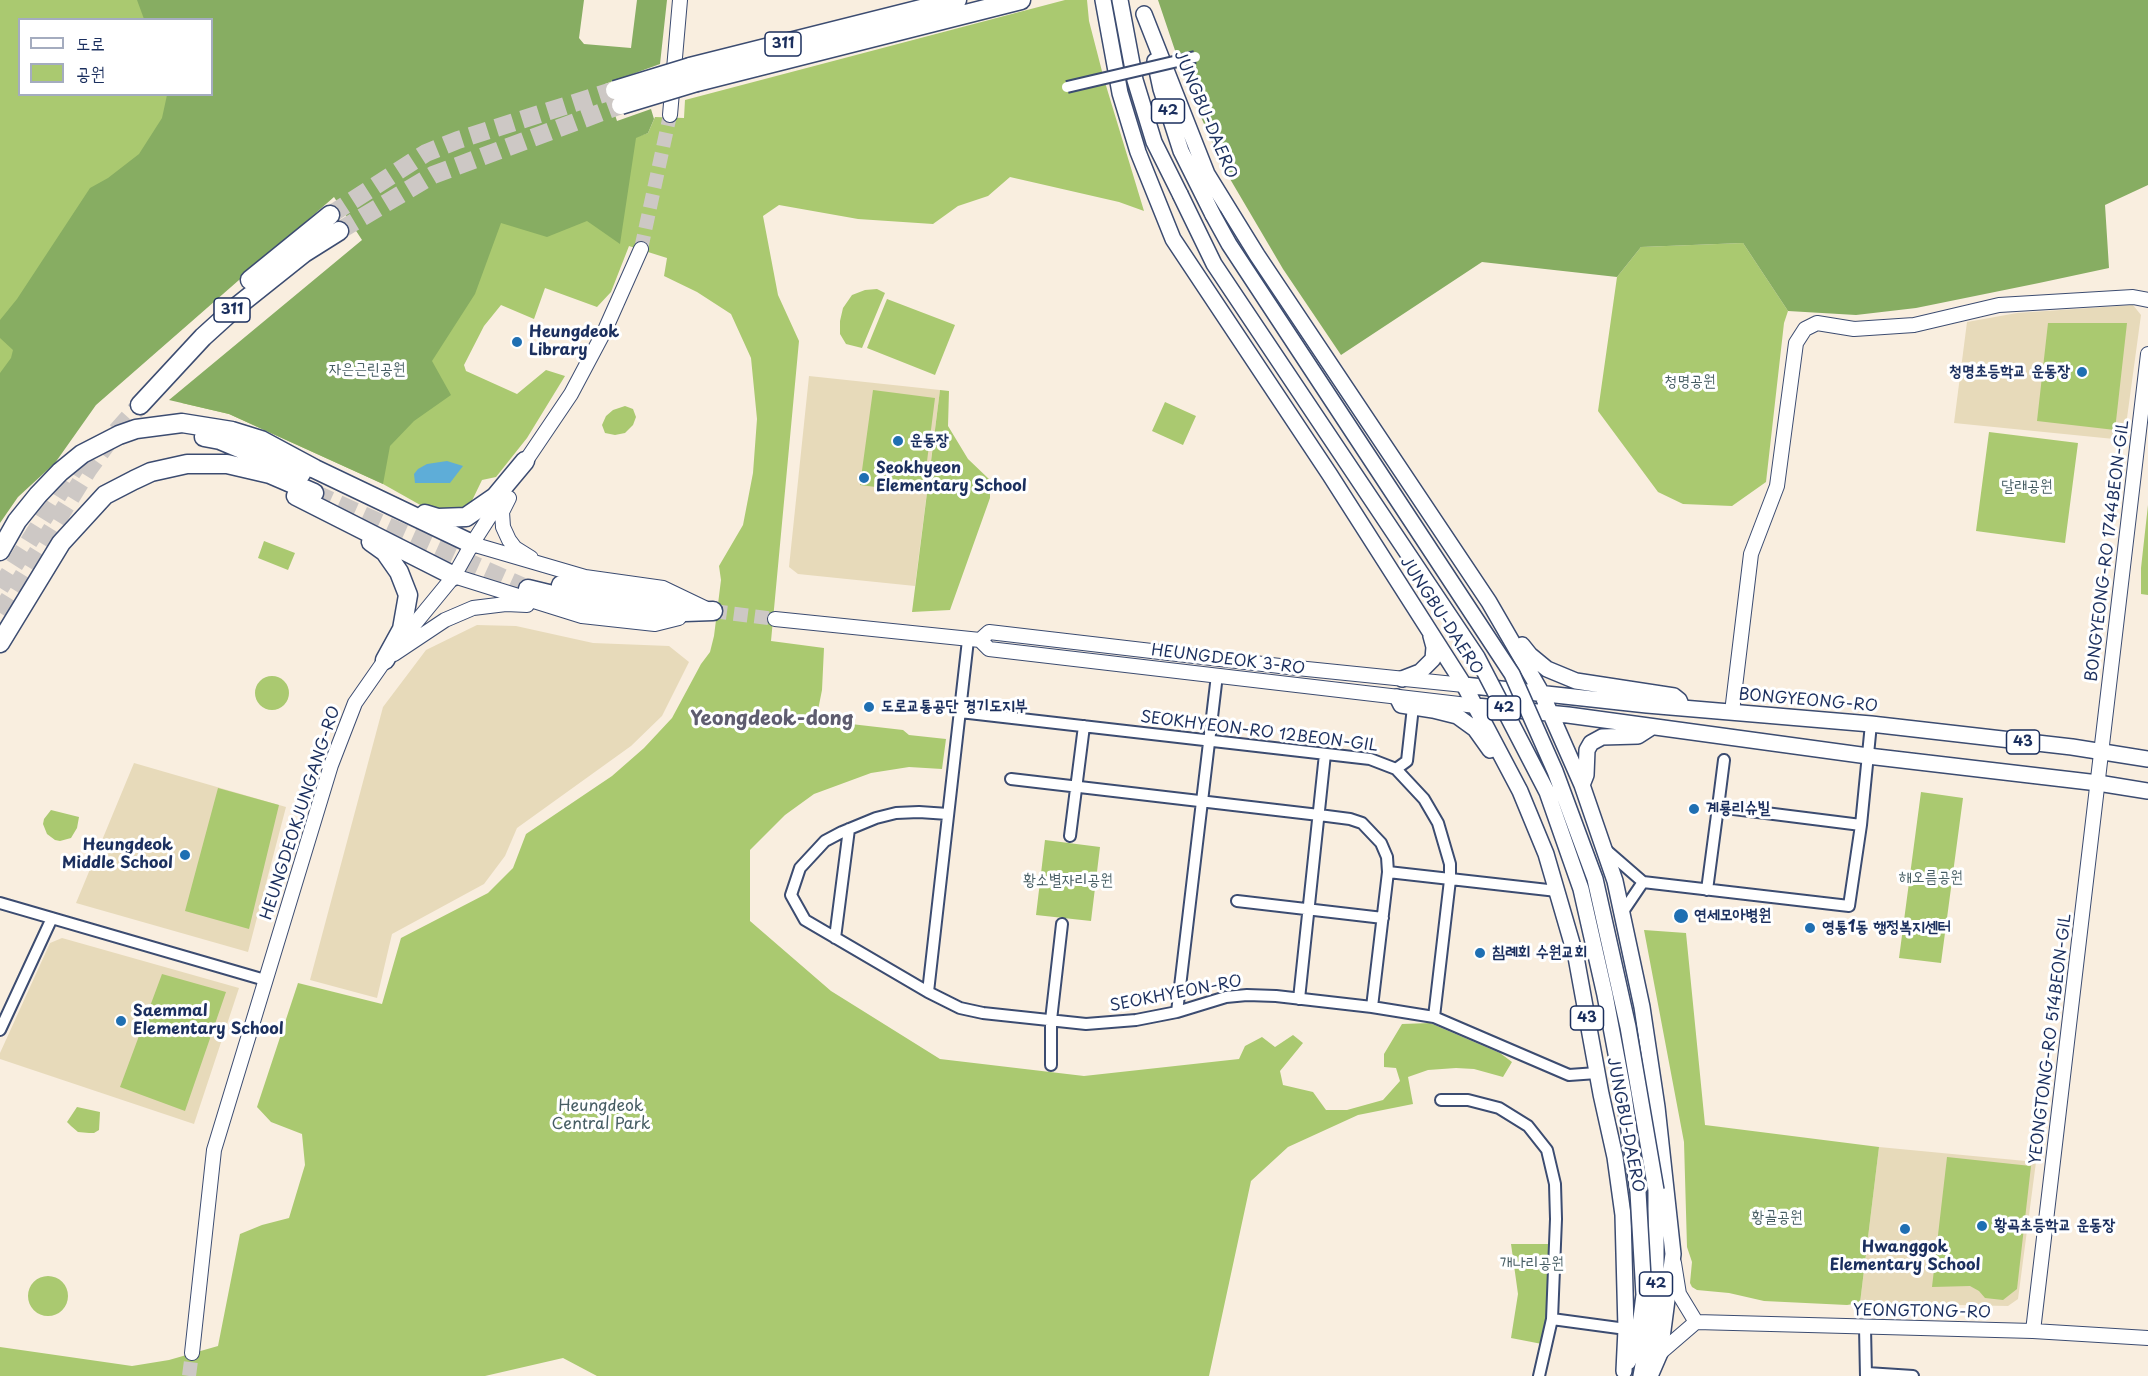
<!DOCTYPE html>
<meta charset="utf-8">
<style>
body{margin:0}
#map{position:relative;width:2148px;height:1376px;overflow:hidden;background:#f9eedf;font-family:"Playpen Sans","Poor Story",sans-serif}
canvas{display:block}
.legend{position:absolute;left:18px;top:18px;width:195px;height:78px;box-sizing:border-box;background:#fff;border:2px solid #a4acbf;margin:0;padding:8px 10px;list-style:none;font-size:18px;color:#1b2f5e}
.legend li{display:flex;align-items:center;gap:12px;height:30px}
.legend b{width:30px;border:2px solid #a4acbf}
</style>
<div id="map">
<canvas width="2148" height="1376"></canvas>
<ul class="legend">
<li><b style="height:8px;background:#fff"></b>도로</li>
<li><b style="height:16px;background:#aac970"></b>공원</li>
</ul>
</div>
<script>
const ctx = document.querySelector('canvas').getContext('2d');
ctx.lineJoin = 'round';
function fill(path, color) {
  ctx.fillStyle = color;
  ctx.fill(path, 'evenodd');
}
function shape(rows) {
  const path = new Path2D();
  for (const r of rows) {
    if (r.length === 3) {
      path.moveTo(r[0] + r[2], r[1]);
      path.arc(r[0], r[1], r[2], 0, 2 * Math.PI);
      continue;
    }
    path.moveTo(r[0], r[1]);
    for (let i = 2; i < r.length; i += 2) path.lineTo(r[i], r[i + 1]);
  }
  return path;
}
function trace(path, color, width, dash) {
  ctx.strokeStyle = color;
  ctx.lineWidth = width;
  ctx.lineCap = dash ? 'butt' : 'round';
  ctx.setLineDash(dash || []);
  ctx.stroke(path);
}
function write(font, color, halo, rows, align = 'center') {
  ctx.font = font + ' "Playpen Sans","Poor Story",sans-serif';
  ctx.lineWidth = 6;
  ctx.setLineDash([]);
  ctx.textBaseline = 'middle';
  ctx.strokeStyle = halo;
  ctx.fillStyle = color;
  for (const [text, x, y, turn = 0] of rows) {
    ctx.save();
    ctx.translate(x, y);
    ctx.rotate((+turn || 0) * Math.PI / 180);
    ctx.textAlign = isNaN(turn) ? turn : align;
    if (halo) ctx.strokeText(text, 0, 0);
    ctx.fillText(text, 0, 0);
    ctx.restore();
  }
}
fill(shape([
 [2133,305,2141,315,2124,440,1954,423,1967,322,2017,313],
 [809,376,940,390,915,586,798,574,789,567],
 [477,625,516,626,593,643,669,646,689,662,662,716,631,746,517,828,505,856,484,884,392,934,377,998,310,980,383,707,426,650],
 [134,763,286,807,248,952,76,903],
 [62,938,239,988,194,1124,0,1059,0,1053,50,943],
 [1879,1147,2036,1162,2018,1299,2008,1306,1860,1303]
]), '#e7daba');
fill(shape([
 [0,0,177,0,183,19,20,20,20,94,192,95,0,380],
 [1065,0,1087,0,1089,21,1104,79,1144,211,1119,202,1010,177,988,196,958,206,933,224,858,219,779,205,763,216,778,295,799,341,771,641,824,648,822,690,817,715,825,721,903,730,909,735,946,739,942,769,909,767,871,773,814,794,785,815,750,850,750,921,831,991,940,1059,1084,1076,1239,1059,1245,1046,1262,1037,1275,1047,1293,1035,1303,1043,1280,1071,1283,1085,1313,1092,1326,1110,1347,1110,1383,1100,1400,1081,1396,1068,1384,1067,1384,1054,1402,1024,1430,1023,1500,1053,1512,1062,1503,1077,1474,1069,1456,1068,1428,1070,1408,1077,1413,1104,1358,1115,1288,1147,1251,1181,1209,1376,597,1376,563,1358,485,1376,0,1376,0,1347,132,1366,169,1360,218,1346,240,1234,262,1225,289,1218,305,1165,302,1134,271,1122,257,1107,298,983,382,1004,401,938,488,893,513,868,526,834,612,776,644,748,672,718,701,664,710,652,714,636,721,580,719,566,743,525,753,473,757,419,751,358,731,314,697,292,664,276,667,258,629,246,611,292,597,307,545,288,534,319,501,305,484,326,464,365,466,371,517,394,546,370,565,376,527,438,496,477,482,480,466,513,438,515,383,484,229,414,182,403,390,222,648,133,655,117,684,118,685,100],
 [1743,243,1788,311,1784,323,1766,482,1732,506,1683,504,1658,492,1598,411,1617,277,1641,247],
 [877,289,885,293,862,348,846,344,840,334,840,321,843,308,852,295,865,290],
 [887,299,955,325,935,375,867,348],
 [2048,323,2127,323,2115,430,2037,421],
 [873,390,935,398,923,493,860,485],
 [940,390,949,391,948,426,968,459,990,480,990,498,950,610,912,612],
 [1165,402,1196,416,1183,445,1152,431],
 [625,406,633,409,636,417,633,425,625,433,615,435,605,433,602,425,606,416,613,410],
 [1989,432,2078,443,2065,543,1976,531],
 [2148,505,2148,595,2141,594,2141,568],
 [264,541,295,553,288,570,258,558],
 [272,693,17],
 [218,788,279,805,249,929,185,911],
 [1921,792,1963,798,1941,963,1899,958],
 [51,810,79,817,77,828,71,838,60,841,55,840,47,834,43,824,44,819],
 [1045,840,1100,847,1091,921,1036,915],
 [1644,930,1686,933,1705,1125,1879,1147,1860,1303,1847,1305,1764,1301,1729,1293,1697,1290,1692,1287,1690,1283,1692,1262,1687,1247,1684,1142],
 [162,974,226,992,185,1111,120,1087],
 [77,1107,100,1112,99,1130,94,1133,89,1133,78,1132,71,1126,67,1122],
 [1947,1157,2031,1166,2017,1289,2003,1300,1985,1298,1979,1291,1970,1286,1932,1287],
 [1511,1244,1551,1244,1549,1318,1542,1344,1511,1338,1518,1294],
 [48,1296,20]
]), '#aac970');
fill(shape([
 [137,0,584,0,579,38,584,44,631,48,637,0,667,0,660,64,605,84,617,121,651,109,654,119,648,133,636,138,620,244,587,221,547,237,501,223,475,294,432,361,451,395,414,421,390,446,383,484,229,414,169,400,362,240,334,197,96,405,55,463,18,497,0,523,0,373,11,358,13,350,0,338,0,320,17,299,90,188,108,178,139,154,162,118,167,95,212,94,212,20,144,19],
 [1158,0,2148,0,2148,185,2105,205,2109,268,2039,283,1916,308,1856,315,1788,311,1743,243,1641,247,1617,277,1482,262,1341,355,1283,269,1223,167,1186,83]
]), '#87ad62');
fill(shape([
 [447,461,463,466,450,483,415,483,414,474,418,469,427,464]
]), '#5eadd8');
trace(shape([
 [641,249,670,115],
 [713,611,775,619],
 [189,1376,192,1353]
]), '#cdc8c5', 14, [14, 7]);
trace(shape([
 [330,215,426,153,458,140,615,90],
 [339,231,433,175,621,105],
 [314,493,528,589],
 [0,588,82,457],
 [0,613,88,470,114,434,140,405]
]), '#cdc8c5', 18, [18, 9]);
const street = shape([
 [968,640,928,992,960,1008,983,1013,1086,1024,1136,1020,1177,1012,1226,997,1247,995,1276,996,1372,1007,1434,1017,1569,1075,1597,1073],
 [960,712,1370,759,1396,769,1424,799,1438,823,1450,864,1450,880,1434,1017],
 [1396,769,1407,761,1413,707],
 [1011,779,1319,815,1350,819,1362,823,1381,843,1387,857,1388,872,1372,1007],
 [1718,807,1724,760],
 [1070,836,1084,726],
 [1605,849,1643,882],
 [1388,872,1557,891],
 [1643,882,1849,906,1861,825,1871,724],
 [1707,890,1718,807,1861,825],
 [1237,901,1383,918],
 [0,903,265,980],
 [1622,913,1643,882],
 [835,938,849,829],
 [928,992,805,920,791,895,800,868,825,841,842,832,876,818,896,813,919,812,948,814],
 [1299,999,1325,754],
 [1177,1012,1217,675],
 [0,1030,52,918],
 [1051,1065,1051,1020,1062,924],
 [1441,1100,1468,1100,1499,1108,1528,1126,1547,1150,1555,1184,1556,1219,1552,1319,1539,1376],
 [1552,1319,1626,1329],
 [1865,1327,1866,1376],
 [1867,1373,1913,1376]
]);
const secondary = shape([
 [670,115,680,0],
 [521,468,571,394,605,330,641,249],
 [509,498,502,512,503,527,509,540,515,548,531,558],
 [472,544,585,577,663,588,711,611],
 [454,576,582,616,655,624,679,618],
 [775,619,980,640,989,649,1476,706],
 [980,640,989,632,1297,668,1464,685],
 [394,654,445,620,473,608,506,604,527,605],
 [1732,712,1751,554,1777,486,1796,343,1805,329,1817,323,1854,329,1914,325,1999,305,2133,297,2148,300],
 [1674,1263,1679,1294,1696,1322],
 [2033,1331,2148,354],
 [192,1353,214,1150,331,765,355,703,385,660,454,576,472,544,504,494],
 [1660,1353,1696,1322,2033,1331,2148,1338]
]);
const primary = shape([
 [1103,0,1120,93,1138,152,1173,239,1330,475,1464,685,1520,791,1546,854,1576,957,1601,1094,1615,1157,1623,1215,1626,1329,1624,1371],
 [1120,0,1135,80,1154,142,1180,194],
 [1144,14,1207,174,1257,255,1489,602,1541,692,1582,785,1615,881,1642,1007,1657,1107,1673,1254,1660,1353,1650,1376],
 [1155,61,1161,89,1181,151,1213,215],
 [1522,645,1530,655,1547,669,1576,681,1674,696,1679,700,1682,707],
 [1402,679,1420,672,1433,659,1434,647,1431,636],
 [1464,685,1647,705,1871,724,2072,747,2148,759],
 [1397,697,1401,705,1433,710,1457,716,1475,729,1490,750],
 [1476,706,1568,715,1868,756,2098,783,2148,791],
 [1582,785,1586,775,1587,750,1591,743,1602,737,1638,736,1652,727],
 [1628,1362,1639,1334,1644,1295],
 [1641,1376,1656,1296,1656,1190]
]);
const highway = shape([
 [690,67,957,0],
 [697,82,1021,0],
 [250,280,330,215],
 [140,405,203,337,235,308,304,253,339,231],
 [204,437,220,440,301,474],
 [296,496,454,576],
 [425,514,438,518,466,517,495,497,525,461],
 [371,542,385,552,399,572,408,595,402,629,385,660],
 [0,551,17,521,38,495,60,472,82,454,119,435,136,429,182,423,232,431,261,440,315,469,472,544],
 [561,585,682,605],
 [528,589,598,606,656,613,713,611],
 [0,643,61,543,105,495,134,480,151,472,187,464,227,464,270,474,314,493]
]);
trace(street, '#3c4c71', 14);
trace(secondary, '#3c4c71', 16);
trace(primary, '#3c4c71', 18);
trace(highway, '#3c4c71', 21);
trace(street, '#fff', 10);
trace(secondary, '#fff', 14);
trace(primary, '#fff', 15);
trace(highway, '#fff', 18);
const streetBridge = shape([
 [1067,87,1195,57]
]);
const primaryBridge = shape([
 [1180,194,1214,264,1477,657,1547,792,1581,889,1605,995,1624,1096,1638,1192,1644,1295],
 [1213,215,1229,244,1512,674,1555,771,1595,879,1628,1027,1656,1190]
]);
const highwayBridge = shape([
 [615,90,690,67],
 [621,105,697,82]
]);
trace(streetBridge, '#3c4c71', 14, []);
trace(primaryBridge, '#3c4c71', 18, []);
trace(highwayBridge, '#3c4c71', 21, []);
trace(streetBridge, '#fff', 10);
trace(primaryBridge, '#fff', 15);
trace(highwayBridge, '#fff', 18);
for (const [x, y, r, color] of [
 [517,342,6,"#1f6fb2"],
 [2082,372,6,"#1f6fb2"],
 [898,441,6,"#1f6fb2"],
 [864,478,6,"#1f6fb2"],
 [869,707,6,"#1f6fb2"],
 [1694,809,6,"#1f6fb2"],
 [185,855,6,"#1f6fb2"],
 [1681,916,8,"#1f6fb2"],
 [1810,928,6,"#1f6fb2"],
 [1480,953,6,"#1f6fb2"],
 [121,1021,6,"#1f6fb2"],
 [1982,1226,6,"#1f6fb2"],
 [1905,1229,6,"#1f6fb2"]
]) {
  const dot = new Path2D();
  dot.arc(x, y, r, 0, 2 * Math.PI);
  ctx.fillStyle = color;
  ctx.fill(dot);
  trace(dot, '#fff', 2);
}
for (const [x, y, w] of [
 [783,44,36],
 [1168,111,33],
 [232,310,36],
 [1504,708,33],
 [2023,742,33],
 [1587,1018,33],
 [1656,1284,33]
]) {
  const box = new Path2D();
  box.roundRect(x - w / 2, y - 12, w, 24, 4.5);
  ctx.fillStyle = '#fff';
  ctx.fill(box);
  trace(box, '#1b2f5e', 1.5);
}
write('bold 15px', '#1b2f5e', null, [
 ["311",783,44],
 ["42",1168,111],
 ["311",232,310],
 ["42",1504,708],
 ["43",2023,742],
 ["43",1587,1018],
 ["42",1656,1284]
]);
write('16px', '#1b2f5e', '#fff', [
 ["JUNGBU-DAERO",1205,115,67],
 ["BONGYEONG-RO 1744BEON-GIL",2108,551,-83],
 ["JUNGBU-DAERO",1441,616,57],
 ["HEUNGDEOK 3-RO",1228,660,7],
 ["BONGYEONG-RO",1808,701,5],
 ["SEOKHYEON-RO 12BEON-GIL",1259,732,7],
 ["HEUNGDEOKJUNGANG-RO",301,813,-72],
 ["SEOKHYEON-RO",1176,994,-11],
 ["YEONGTONG-RO 514BEON-GIL",2051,1039,-83],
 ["JUNGBU-DAERO",1625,1125,79],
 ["YEONGTONG-RO",1922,1312,1]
]);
write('bold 16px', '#1b2f5e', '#fff', [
 ["Heungdeok",529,333],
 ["Library",529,351],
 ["청명초등학교 운동장",2070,372,"right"],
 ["운동장",910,441],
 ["Seokhyeon",876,469],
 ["Elementary School",876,487],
 ["도로교통공단 경기도지부",881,707],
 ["계룡리슈빌",1706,809],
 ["Heungdeok",173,846,"right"],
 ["Middle School",173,864,"right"],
 ["연세모아병원",1694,916],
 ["영통1동 행정복지센터",1822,928],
 ["침례회 수원교회",1492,953],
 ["Saemmal",133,1012],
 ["Elementary School",133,1030],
 ["황곡초등학교 운동장",1994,1226],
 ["Hwanggok",1905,1248,"center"],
 ["Elementary School",1905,1266,"center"]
], 'left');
write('16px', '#465d63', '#fff', [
 ["자은근린공원",367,370],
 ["청명공원",1690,382],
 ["달래공원",2027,487],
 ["해오름공원",1931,878],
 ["황소별자리공원",1068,881],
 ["Heungdeok",601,1107],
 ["Central Park",601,1125],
 ["황골공원",1777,1218],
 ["개나리공원",1532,1264]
]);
write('bold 20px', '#5f5d6f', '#fff', [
 ["Yeongdeok-dong",772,719]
]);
</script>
